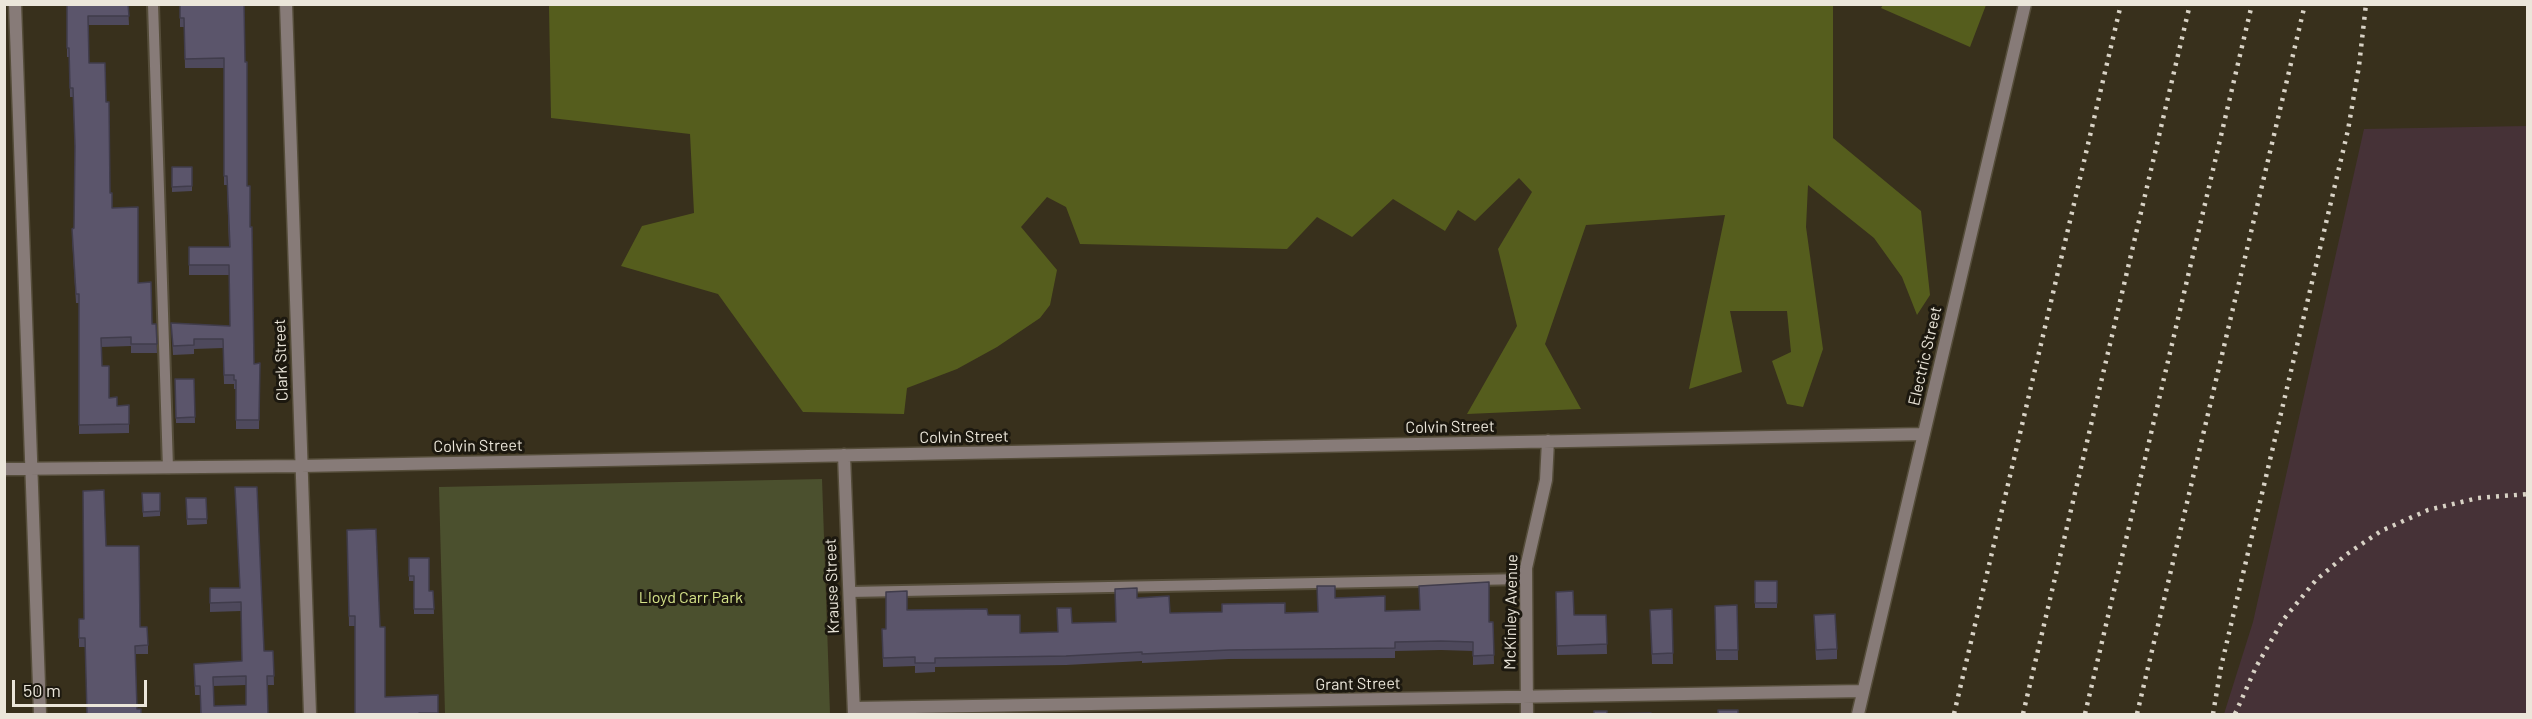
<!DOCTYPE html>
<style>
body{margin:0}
#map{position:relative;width:2532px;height:719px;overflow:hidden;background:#38301c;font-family:Barlow,sans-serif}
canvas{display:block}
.frame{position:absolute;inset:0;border:6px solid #ebe6da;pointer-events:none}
.scale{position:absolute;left:12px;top:680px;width:135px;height:27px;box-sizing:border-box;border:3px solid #ebe6da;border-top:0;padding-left:8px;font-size:18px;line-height:21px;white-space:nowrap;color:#ebe6da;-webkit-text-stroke:4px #1c180f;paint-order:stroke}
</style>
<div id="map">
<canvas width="2532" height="719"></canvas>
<div class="frame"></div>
<div class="scale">50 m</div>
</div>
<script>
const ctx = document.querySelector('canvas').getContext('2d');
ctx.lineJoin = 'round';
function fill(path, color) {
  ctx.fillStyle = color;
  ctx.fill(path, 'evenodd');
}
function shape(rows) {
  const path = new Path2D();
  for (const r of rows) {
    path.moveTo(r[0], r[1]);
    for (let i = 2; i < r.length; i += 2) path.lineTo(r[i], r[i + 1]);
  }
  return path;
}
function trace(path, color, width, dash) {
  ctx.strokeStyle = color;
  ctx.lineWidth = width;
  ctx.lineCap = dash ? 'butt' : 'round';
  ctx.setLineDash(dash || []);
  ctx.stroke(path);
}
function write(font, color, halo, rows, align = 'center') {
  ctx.font = font + ' Barlow,sans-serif';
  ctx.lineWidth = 6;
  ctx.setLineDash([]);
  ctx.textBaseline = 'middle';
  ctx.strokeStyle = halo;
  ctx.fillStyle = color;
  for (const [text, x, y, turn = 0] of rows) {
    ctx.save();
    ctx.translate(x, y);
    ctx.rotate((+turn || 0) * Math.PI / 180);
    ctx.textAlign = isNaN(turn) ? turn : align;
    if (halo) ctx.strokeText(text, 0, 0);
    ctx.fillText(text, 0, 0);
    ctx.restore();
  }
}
fill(shape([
 [2527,126,2527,714,2224,714,2253,622,2364,129]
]), '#463237');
fill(shape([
 [822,479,830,714,445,714,439,487]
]), '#4b502e');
fill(shape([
 [549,5,1833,5,1833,138,1921,211,1930,295,1917,315,1902,277,1874,238,1808,185,1806,227,1823,349,1803,407,1787,404,1772,361,1791,352,1787,311,1730,311,1742,372,1689,389,1725,215,1586,225,1545,344,1581,409,1467,414,1517,326,1498,249,1532,192,1519,178,1475,221,1458,210,1445,231,1393,199,1352,237,1317,217,1287,249,1080,244,1066,207,1047,197,1021,227,1057,270,1050,305,1040,318,997,347,957,369,907,388,904,414,803,412,718,294,621,266,642,226,694,213,690,134,551,118],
 [1883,5,1883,4,1986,5,1970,47,1881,8]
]), '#555d1d');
const lane = shape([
 [153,4,168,468],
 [849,592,1526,579]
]);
const street = shape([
 [15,4,40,714],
 [286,4,310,714],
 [844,455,854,714],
 [4,469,301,466,1924,434],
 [854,708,1863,691],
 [1527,714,1526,568,1546,480,1548,441],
 [1858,714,2025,4]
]);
trace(lane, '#554d3a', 14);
trace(street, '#554d3a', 15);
trace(lane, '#877b78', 10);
trace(street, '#877b78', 12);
trace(shape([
 [1954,714,2121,4],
 [2023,714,2190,4],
 [2085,714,2252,4],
 [2137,714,2305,4],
 [2213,714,2221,667,2348,130,2359,66,2366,4],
 [2235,714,2256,667,2283,620,2316,580,2347,554,2381,531,2428,510,2478,498,2528,494]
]), '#d8d2c5', 4.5, [3, 6]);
fill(shape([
 [67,4,128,4,129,25,88,25,89,63,106,102,110,193,112,208,152,324,156,324,157,353,131,353,131,346,101,347,102,366,109,398,117,406,129,405,129,433,79,434,79,303,76,303,72,238,72,229,74,228,75,154,73,97,70,97,69,57,67,57],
 [180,4,244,4,247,186,254,364,260,363,259,429,236,429,236,389,234,389,234,384,224,384,223,348,194,349,194,354,173,355,171,323,230,326,229,275,189,275,189,247,229,247,227,185,224,185,224,68,185,68,184,27,180,27],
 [172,167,192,167,192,191,172,192],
 [175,379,194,379,195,423,176,423],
 [142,493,160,493,160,516,143,517],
 [186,498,206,498,207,524,187,525],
 [347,530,380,627,385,697,438,695,438,714,355,714,355,626,349,626],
 [106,546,148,645,148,654,135,654,137,709,141,714,85,647,79,647,79,619,84,619],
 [409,558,429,591,433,591,434,614,414,614,414,581,409,581],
 [1755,581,1777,581,1777,608,1755,608],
 [210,588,239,588,264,651,273,651,274,685,267,685,268,714,200,714,200,695,195,695,194,664,242,661,241,611,210,612],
 [246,685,246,705,214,706,213,686],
 [1556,592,1574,615,1606,615,1607,654,1557,655],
 [1137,598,1170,613,1317,612,1335,598,1385,611,1493,622,1494,664,1473,665,1473,651,1441,650,1395,651,1395,658,1229,659,1142,663,1142,661,1066,665,935,667,935,672,915,673,915,666,883,667,882,629,886,629,907,610,988,615,1020,633,1058,632,1072,623,1116,622],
 [1737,605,1738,660,1716,660,1715,606],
 [1672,609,1673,664,1652,664,1650,610],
 [1814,625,1837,649,1837,659,1816,660]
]), '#4e495c');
const building = shape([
 [67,4,128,4,129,16,88,16,89,63,105,63,106,102,109,102,110,193,112,193,112,208,138,207,138,283,151,282,152,324,156,324,157,344,131,344,131,337,101,338,102,366,109,366,109,398,117,397,117,406,129,405,129,424,79,425,79,294,76,294,72,229,74,228,75,146,73,88,70,88,69,48,67,48,67,4],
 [180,4,244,4,245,62,247,62,247,186,250,186,250,227,252,227,254,364,260,363,259,420,236,420,236,380,234,380,234,375,224,375,223,339,194,339,194,345,173,346,171,323,230,326,229,265,189,265,189,247,230,247,227,176,224,176,224,58,185,59,184,18,180,18,180,4],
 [172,167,192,167,192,186,172,187,172,167],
 [175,379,194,379,195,417,176,418,175,379],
 [235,487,257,487,264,651,273,651,274,676,267,676,268,714,201,714,200,686,195,686,194,664,242,661,241,602,210,603,210,588,240,588,235,487],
 [246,676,246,705,214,706,213,677,246,676],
 [104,490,106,546,139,546,140,627,147,627,148,645,135,646,137,709,141,709,141,714,87,714,85,638,79,638,79,619,84,619,83,491,104,490],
 [142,493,160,493,160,511,143,512,142,493],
 [186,498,206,498,207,519,187,519,186,498],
 [376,529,380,627,385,627,385,697,438,695,438,713,419,713,419,714,355,714,355,616,349,616,347,530,376,529],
 [409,558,429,558,429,591,433,591,434,609,414,609,414,576,409,576,409,558],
 [1755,581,1777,581,1777,603,1755,603,1755,581],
 [1489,582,1489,622,1493,622,1494,655,1473,656,1473,642,1441,641,1395,642,1395,648,1229,650,1142,654,1142,652,1066,656,935,658,935,663,915,663,915,657,883,658,882,629,886,629,886,592,907,591,907,610,987,609,988,615,1020,615,1020,633,1058,632,1057,608,1071,608,1072,623,1116,622,1115,589,1137,588,1137,598,1169,596,1170,613,1222,612,1222,604,1285,603,1285,613,1318,612,1317,586,1335,586,1335,598,1385,596,1385,611,1420,610,1419,586,1489,582],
 [1573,591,1574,615,1606,615,1607,644,1557,646,1556,592,1573,591],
 [1737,605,1738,650,1716,650,1715,606,1737,605],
 [1672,609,1673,653,1652,654,1650,610,1672,609],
 [1835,614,1837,649,1816,650,1814,615,1835,614],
 [1718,710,1738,710,1738,714,1718,714,1718,710],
 [1594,711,1607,711,1607,714,1651,713,1651,714,1594,714,1594,711]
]);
fill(building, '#5b556b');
trace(building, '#403c4b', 1.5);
write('16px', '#ebe6da', '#1c180f', [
 ["Electric Street",1925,356,-77],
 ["Clark Street",281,360,-92],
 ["Colvin Street",1450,427,-1],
 ["Colvin Street",964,437,-1],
 ["Colvin Street",478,446,-1],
 ["Krause Street",832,586,-92],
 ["McKinley Avenue",1511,612,-89],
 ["Grant Street",1358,684,-1]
]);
write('16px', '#d5e388', '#1c180f', [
 ["Lloyd Carr Park",691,598]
]);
</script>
